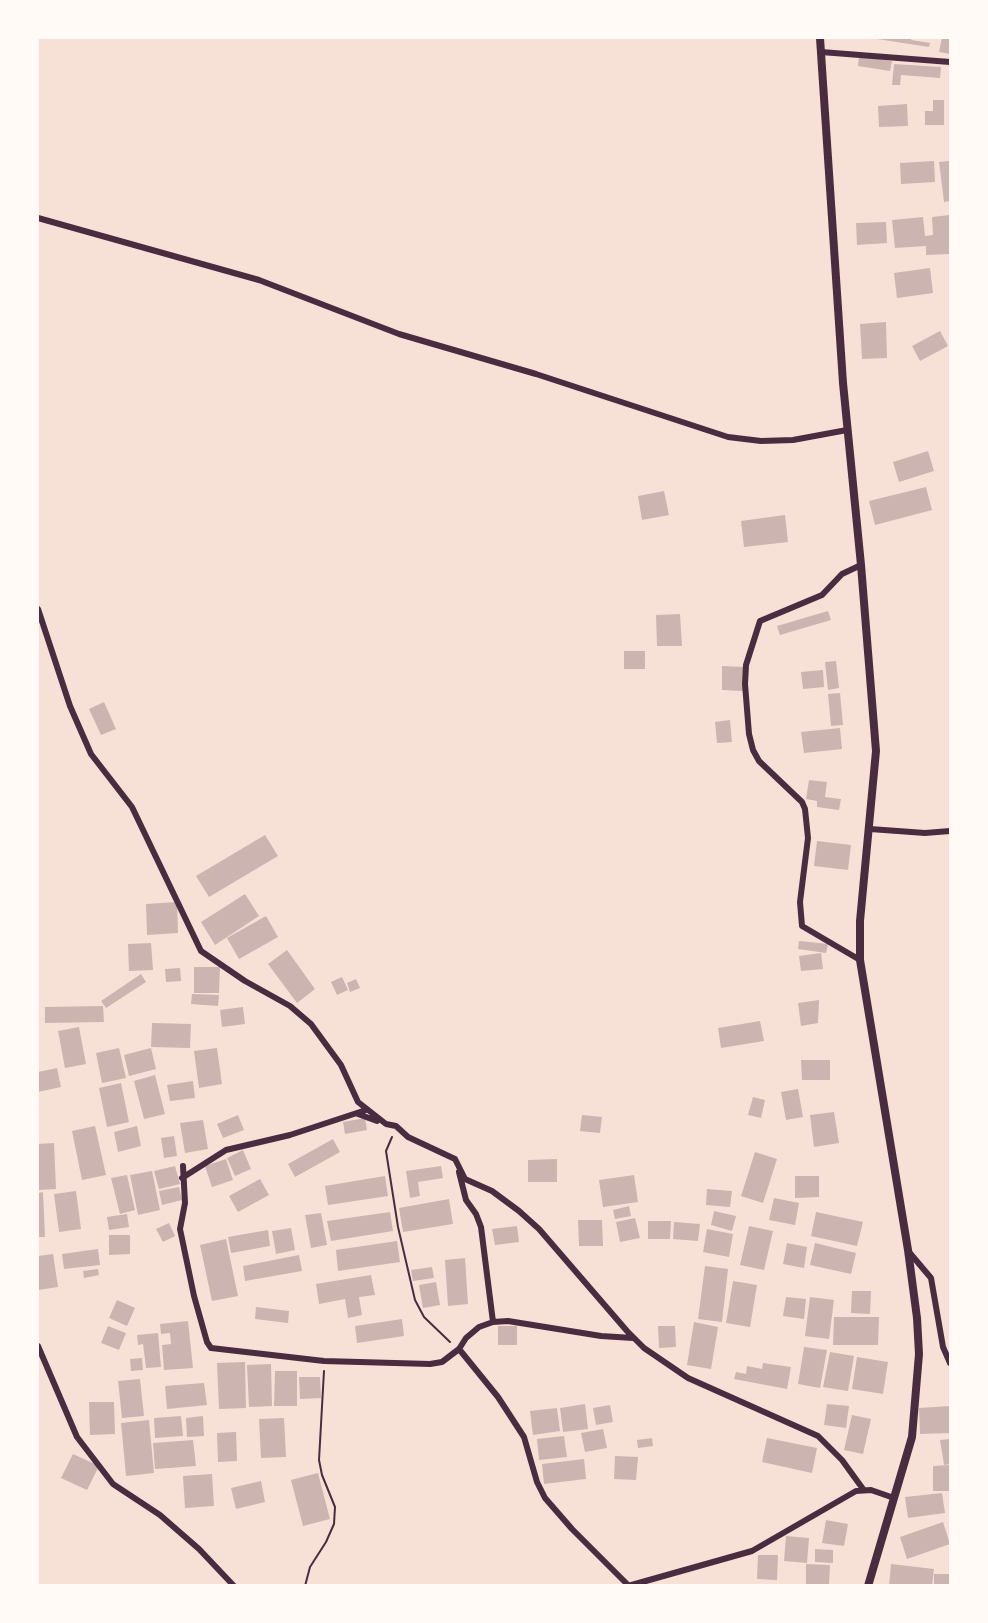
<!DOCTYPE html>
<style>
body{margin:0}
#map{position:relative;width:988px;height:1623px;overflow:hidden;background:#f7e1d7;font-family:"Libre Baskerville",serif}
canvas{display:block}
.frame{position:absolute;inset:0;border:39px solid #fffaf5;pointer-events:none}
</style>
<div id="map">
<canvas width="988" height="1623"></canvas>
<div class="frame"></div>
</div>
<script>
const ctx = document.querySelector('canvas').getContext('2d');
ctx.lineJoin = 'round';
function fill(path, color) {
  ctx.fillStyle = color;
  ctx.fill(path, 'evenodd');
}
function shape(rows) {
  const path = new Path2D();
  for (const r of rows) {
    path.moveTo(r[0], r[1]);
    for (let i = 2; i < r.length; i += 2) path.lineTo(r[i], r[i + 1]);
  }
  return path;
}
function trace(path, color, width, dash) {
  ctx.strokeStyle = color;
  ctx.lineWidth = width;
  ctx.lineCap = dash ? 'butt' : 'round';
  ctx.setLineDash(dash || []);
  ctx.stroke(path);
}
fill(shape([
 [871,38,912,38,911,40,930,43,929,47],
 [942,38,950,38,950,54,939,52],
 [859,56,892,61,890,71,858,66],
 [894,64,941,67,940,78,901,75,900,85,892,85],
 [933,100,944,100,944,125,925,125,925,111,933,111],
 [907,104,908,126,879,127,878,106],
 [934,161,935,182,901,184,900,163],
 [949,161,950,201,944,202,939,162],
 [950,215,950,254,926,255,926,246,895,248,892,220,923,217,925,236,933,235,932,217],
 [886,222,887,243,857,245,856,223],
 [930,268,933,293,897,298,894,273],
 [886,322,887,358,862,359,860,324],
 [940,331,948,346,920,361,912,346],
 [928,451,934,471,899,482,893,462],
 [926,487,932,510,875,525,869,501],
 [664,491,669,515,642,520,638,496],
 [785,515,788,542,744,547,741,521],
 [828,611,831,620,780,635,777,626],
 [680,614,682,646,657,646,656,615],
 [624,651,645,651,645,669,624,669],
 [836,661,839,688,828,690,825,662],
 [722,666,744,667,743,691,722,690],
 [823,670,824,687,803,689,801,672],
 [840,693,843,725,831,726,828,694],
 [104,702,116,729,101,735,89,709],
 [730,720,732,742,717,743,715,722],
 [840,728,842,749,804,753,801,732],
 [809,780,827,782,825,797,841,799,839,810,817,807,817,801,806,799],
 [265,835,278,856,209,897,196,876],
 [817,841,851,845,848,870,814,866],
 [245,894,259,916,215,945,201,922],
 [177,902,178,933,147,935,146,904],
 [266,916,278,937,239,959,227,938],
 [799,941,828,944,826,953,798,949],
 [151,943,153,970,129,971,128,944],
 [287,950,315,989,297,1003,268,964],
 [821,953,823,969,801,971,799,956],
 [194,967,220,967,219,993,194,993],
 [180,968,181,981,166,982,165,969],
 [141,974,146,982,106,1008,101,1001],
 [342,977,348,990,337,995,331,982],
 [356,979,360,988,350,992,347,983],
 [192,994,219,995,218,1006,191,1004],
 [819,1000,818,1023,801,1026,798,1003],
 [103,1006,104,1022,45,1023,45,1007],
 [243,1007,245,1024,222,1027,220,1010],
 [760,1021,764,1041,721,1048,718,1028],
 [152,1023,191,1024,190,1048,151,1047],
 [79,1027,86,1064,65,1068,58,1031],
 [119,1048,126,1078,102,1083,96,1053],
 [151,1048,156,1069,129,1076,124,1055],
 [217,1048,222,1084,199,1088,194,1051],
 [801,1060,830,1060,830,1080,802,1080],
 [57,1068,61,1087,38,1092,38,1072],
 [155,1075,165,1114,144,1119,134,1081],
 [193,1081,195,1098,170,1101,167,1085],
 [121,1083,129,1122,107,1127,99,1088],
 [798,1089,803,1117,786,1120,781,1092],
 [753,1097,765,1100,761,1118,748,1115],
 [834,1112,839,1143,814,1147,810,1115],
 [238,1115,244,1130,223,1138,217,1124],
 [582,1115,602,1117,600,1133,580,1131],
 [365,1118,367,1130,345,1134,343,1122],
 [203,1120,208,1149,185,1153,180,1123],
 [95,1126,106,1175,82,1180,72,1131],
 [137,1126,141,1146,118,1152,114,1132],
 [174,1136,177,1156,164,1158,161,1138],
 [333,1139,340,1152,295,1177,288,1164],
 [54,1143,56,1189,38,1190,38,1144],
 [243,1150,251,1169,235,1176,227,1158],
 [755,1152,777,1159,763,1203,741,1196],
 [226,1159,233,1180,212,1187,205,1166],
 [557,1159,557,1182,528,1182,528,1160],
 [175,1166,180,1184,159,1189,154,1171],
 [441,1166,443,1178,418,1182,420,1196,410,1198,406,1171],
 [152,1171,160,1210,138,1215,130,1175],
 [127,1175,135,1210,120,1214,111,1178],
 [634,1175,638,1202,603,1207,599,1180],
 [385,1176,388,1196,328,1205,325,1186],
 [795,1176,819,1176,819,1197,795,1198],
 [260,1179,269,1195,238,1212,229,1196],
 [179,1187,182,1200,162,1205,159,1191],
 [707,1189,732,1191,730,1207,706,1205],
 [76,1191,81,1229,59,1232,54,1194],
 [43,1192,45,1237,38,1237,38,1193],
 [774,1198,799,1203,795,1225,769,1220],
 [449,1199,453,1224,403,1232,399,1208],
 [629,1206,631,1216,615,1219,613,1210],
 [714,1211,736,1216,732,1231,711,1225],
 [390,1212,393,1231,331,1241,327,1221],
 [816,1212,863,1222,857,1246,811,1236],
 [321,1213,327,1245,311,1248,305,1215],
 [127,1214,129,1227,109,1230,107,1217],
 [635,1218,640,1238,620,1242,616,1222],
 [578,1220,602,1220,603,1246,579,1246],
 [648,1221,671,1221,670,1239,648,1239],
 [674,1222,700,1224,698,1241,673,1239],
 [169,1223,175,1236,163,1242,156,1229],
 [517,1226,519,1242,495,1245,492,1229],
 [749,1226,773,1231,764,1270,740,1265],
 [291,1228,295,1250,276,1254,272,1231],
 [707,1229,733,1234,729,1257,703,1252],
 [268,1230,270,1246,231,1253,228,1237],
 [109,1235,130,1235,130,1254,109,1255],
 [226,1239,238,1296,212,1301,200,1245],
 [397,1241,400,1262,338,1271,336,1250],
 [787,1243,807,1247,804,1268,783,1264],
 [815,1243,856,1253,851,1274,810,1265],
 [98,1249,100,1265,64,1269,62,1254],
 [53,1254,58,1287,38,1290,38,1256],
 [299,1255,302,1271,245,1281,243,1266],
 [465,1258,468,1304,448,1306,445,1260],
 [705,1266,728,1269,722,1322,698,1319],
 [432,1267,434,1278,413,1281,411,1270],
 [98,1269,99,1275,84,1278,83,1271],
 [371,1275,375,1295,359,1297,362,1315,348,1318,345,1299,319,1304,316,1284],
 [733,1281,757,1285,750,1327,726,1323],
 [436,1282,440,1305,423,1308,419,1285],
 [852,1291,871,1291,870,1314,851,1313],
 [786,1297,806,1299,804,1319,783,1316],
 [810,1297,834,1300,829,1339,805,1336],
 [117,1300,135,1308,127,1326,109,1318],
 [256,1307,289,1311,288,1323,255,1319],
 [834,1317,879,1317,878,1345,833,1345],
 [402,1319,404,1336,357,1343,355,1326],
 [188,1321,193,1368,164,1370,162,1345,171,1344,170,1333,161,1334,160,1324],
 [694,1322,718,1327,711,1369,687,1365],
 [108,1326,126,1333,119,1350,101,1343],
 [498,1326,517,1326,517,1345,498,1345],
 [658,1326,675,1326,676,1347,659,1348],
 [158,1333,161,1367,146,1368,143,1344,138,1345,137,1335],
 [804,1347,827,1350,820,1388,798,1384],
 [830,1352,854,1356,848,1391,823,1387],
 [857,1357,888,1362,883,1394,852,1389],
 [142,1358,143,1370,131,1371,130,1359],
 [245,1362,246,1408,219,1409,217,1363],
 [763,1363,791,1367,787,1389,734,1379,736,1372,746,1374,747,1366,762,1369],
 [271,1364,272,1406,249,1407,247,1365],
 [275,1371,297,1371,297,1406,274,1406],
 [299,1377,320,1377,321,1398,300,1399],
 [140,1379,144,1416,122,1418,118,1381],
 [204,1383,207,1405,167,1409,165,1386],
 [89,1402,114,1402,115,1434,90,1435],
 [585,1404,588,1429,563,1432,560,1408],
 [827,1404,849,1406,846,1428,824,1425],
 [610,1405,613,1422,596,1425,593,1408],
 [950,1406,950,1433,920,1434,919,1408],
 [557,1408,560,1431,533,1435,530,1411],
 [852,1415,871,1419,863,1454,844,1450],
 [181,1416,183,1436,155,1438,154,1418],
 [203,1416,204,1436,187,1437,186,1418],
 [284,1418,286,1457,261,1458,259,1419],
 [149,1420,154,1473,126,1476,121,1423],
 [603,1429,607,1448,585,1452,581,1433],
 [236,1432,237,1461,218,1462,217,1433],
 [564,1436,567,1457,539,1460,537,1439],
 [652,1438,653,1446,638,1448,637,1440],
 [767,1438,817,1448,812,1473,762,1462],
 [950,1439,950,1464,944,1465,940,1440],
 [193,1440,196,1466,155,1469,153,1443],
 [73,1454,99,1466,87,1490,61,1478],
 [615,1456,638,1457,636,1480,614,1479],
 [584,1459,586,1479,544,1484,542,1464],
 [950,1465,950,1491,933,1491,933,1466],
 [318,1473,330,1519,303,1526,291,1480],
 [212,1474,214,1506,185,1508,183,1476],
 [261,1481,265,1502,236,1509,231,1488],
 [942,1493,945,1513,908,1518,905,1497],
 [826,1520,848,1524,844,1546,822,1543],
 [943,1522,950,1544,907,1559,900,1537],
 [786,1536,809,1538,807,1563,784,1561],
 [815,1549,833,1550,833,1563,815,1562],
 [758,1555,778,1555,777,1580,757,1579],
 [806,1564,830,1565,829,1586,806,1586],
 [891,1564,934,1569,932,1586,889,1586],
 [934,1574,950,1574,950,1586,934,1586]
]), '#ccb4b1');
trace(shape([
 [392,1137,386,1151,398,1227,415,1300,424,1317,450,1342],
 [305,1586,310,1567,326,1542,334,1524,335,1507,322,1475,319,1460,324,1371]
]), '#4a2c40', 2);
trace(shape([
 [821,52,950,62],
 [38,218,259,280,399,334,536,374,728,437,761,441,793,440,847,430],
 [38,609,70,706,91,754,132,807,201,951,245,981,290,1006,311,1024,341,1065,358,1102,386,1124,396,1126,408,1137,455,1159,465,1179,492,1191,519,1211,539,1229,627,1331,644,1348,688,1378,818,1436,842,1460,863,1489],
 [870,829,925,833,950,831],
 [860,960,802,926,800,902,808,838,805,809,802,802,759,761,753,750,749,734,745,684,746,665,760,621,822,595,842,574,861,565],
 [358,1114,377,1121],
 [183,1166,185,1203,180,1229,194,1296,207,1342,211,1348,324,1361,430,1364,442,1362,459,1349,466,1338,479,1327,493,1322,508,1321,601,1336,633,1338],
 [459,1172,466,1200,476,1214,481,1227,493,1322],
 [182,1178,226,1150,290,1135,366,1110],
 [909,1252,931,1278,943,1347,950,1363],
 [38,1346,77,1437,113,1484,160,1515,199,1549,234,1586],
 [459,1349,498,1397,524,1437,537,1482,545,1498,572,1529,628,1585],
 [628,1586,752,1551,856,1491,871,1490,894,1498]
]), '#4a2c40', 6);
trace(shape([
 [820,38,843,383,861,565,876,751,860,921,860,960,908,1250,917,1318,919,1354,912,1437,868,1586]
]), '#4a2c40', 8);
</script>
